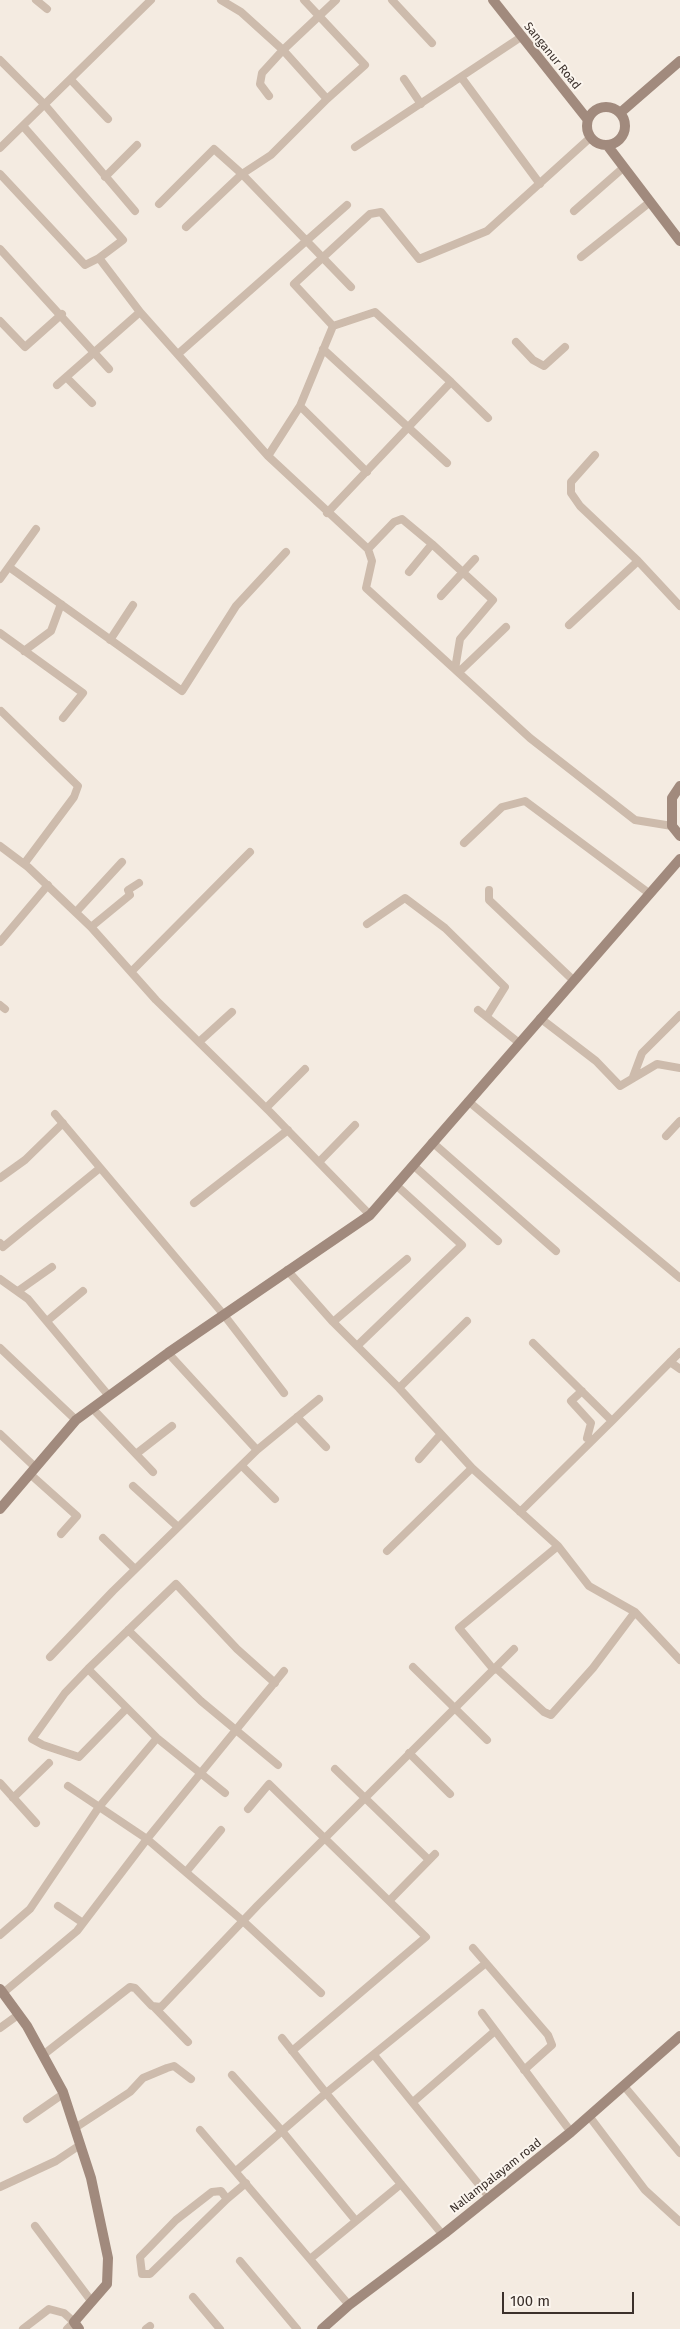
<!DOCTYPE html>
<style>
body{margin:0}
#map{position:relative;width:680px;height:2329px;overflow:hidden;background:#f4ebe1;font-family:"Fira Sans",sans-serif}
canvas{display:block}
.scale{position:absolute;left:502px;top:2292px;width:132px;height:22px;box-sizing:border-box;border:2px solid #3b302b;border-top:0;padding-left:6px;font-size:15px;line-height:18px;white-space:nowrap;color:#3b302b;-webkit-text-stroke:4px #fbf5ee;paint-order:stroke}
</style>
<div id="map">
<canvas width="680" height="2329"></canvas>
<div class="scale">100 m</div>
</div>
<script>
const ctx = document.querySelector('canvas').getContext('2d');
ctx.lineJoin = 'round';
function shape(rows) {
  const path = new Path2D();
  for (const r of rows) {
    if (r.length === 3) {
      path.moveTo(r[0] + r[2], r[1]);
      path.arc(r[0], r[1], r[2], 0, 2 * Math.PI);
      continue;
    }
    path.moveTo(r[0], r[1]);
    for (let i = 2; i < r.length; i += 2) path.lineTo(r[i], r[i + 1]);
  }
  return path;
}
function trace(path, color, width, dash) {
  ctx.strokeStyle = color;
  ctx.lineWidth = width;
  ctx.lineCap = dash ? 'butt' : 'round';
  ctx.setLineDash(dash || []);
  ctx.stroke(path);
}
function write(font, color, halo, rows, align = 'center') {
  ctx.font = font + ' "Fira Sans",sans-serif';
  ctx.lineWidth = 4;
  ctx.setLineDash([]);
  ctx.textBaseline = 'middle';
  ctx.strokeStyle = halo;
  ctx.fillStyle = color;
  for (const [text, x, y, turn = 0] of rows) {
    ctx.save();
    ctx.translate(x, y);
    ctx.rotate((+turn || 0) * Math.PI / 180);
    ctx.textAlign = isNaN(turn) ? turn : align;
    if (halo) ctx.strokeText(text, 0, 0);
    ctx.fillText(text, 0, 0);
    ctx.restore();
  }
}
trace(shape([
 [36,0,47,9],
 [221,0,241,12,283,50,327,99,365,65,304,0],
 [392,0,432,43],
 [0,60,45,105,135,211],
 [461,77,540,184],
 [404,79,421,104],
 [71,80,108,119],
 [269,96,260,84,262,73,283,50,336,0],
 [23,126,123,240,99,258],
 [355,147,521,37],
 [0,148,151,0],
 [0,174,85,265,99,258,140,312,268,456,368,549,372,561,366,588,530,738,635,820,672,826],
 [105,177,137,145],
 [159,204,214,149,242,174,351,287],
 [574,211,623,168],
 [186,227,242,174,271,155,327,99],
 [0,249,109,369],
 [581,257,650,202],
 [0,321,25,347,62,314],
 [516,342,533,360,544,366,565,347],
 [323,349,447,463],
 [178,354,347,205],
 [66,377,92,403],
 [451,382,488,418],
 [57,385,140,312],
 [300,406,367,472],
 [595,455,571,482,571,493,580,506,638,561],
 [268,456,300,406,333,326,294,284,370,214,381,212,419,259,487,231,591,137],
 [327,513,451,382,375,312,333,326],
 [368,549,394,522,402,519,432,544],
 [9,567,182,691,236,606,286,552],
 [409,572,432,544,493,600,460,639,455,669],
 [0,579,36,529],
 [441,596,475,559],
 [569,625,638,561,680,606],
 [0,633,83,693,63,718],
 [110,640,133,605],
 [24,651,51,631,61,604],
 [459,672,506,627],
 [1,711,78,786,74,797,24,864],
 [464,843,502,807,525,801,650,894],
 [0,846,28,867,91,927,156,1000,270,1112,370,1215],
 [489,890,489,900,573,980],
 [76,912,122,862],
 [367,924,405,898,445,928,505,987,487,1016],
 [91,927,130,895,128,890,139,883],
 [0,942,48,885],
 [131,972,250,852],
 [0,1005,5,1009],
 [478,1010,518,1042],
 [540,1018,596,1061,620,1086,657,1064,680,1068],
 [199,1042,232,1012],
 [633,1077,642,1053,680,1015],
 [468,1101,680,1278],
 [266,1108,305,1069],
 [55,1114,224,1315,284,1393],
 [666,1136,680,1121],
 [432,1142,556,1251],
 [319,1162,355,1125],
 [413,1165,498,1241],
 [0,1178,25,1160,63,1123],
 [194,1203,288,1130],
 [0,1243,3,1247,100,1168],
 [287,1270,333,1322,399,1388,472,1468,558,1546,459,1628,494,1670],
 [0,1279,28,1299,109,1396],
 [18,1291,52,1267],
 [47,1321,83,1291],
 [333,1322,407,1259],
 [533,1343,612,1421,680,1352],
 [357,1346,462,1245,396,1185],
 [0,1348,76,1420],
 [168,1353,257,1450,319,1399],
 [670,1362,680,1369],
 [399,1388,467,1321],
 [582,1391,571,1401,591,1423,587,1438],
 [92,1408,153,1472],
 [297,1417,326,1447],
 [0,1434,35,1467],
 [136,1454,172,1426],
 [419,1459,441,1434],
 [242,1466,275,1499],
 [30,1474,77,1516,61,1534],
 [133,1486,178,1527],
 [520,1512,612,1421],
 [103,1538,135,1569],
 [558,1546,589,1586,635,1612,680,1660],
 [387,1551,472,1468],
 [128,1630,201,1701,278,1765],
 [50,1657,113,1591,257,1450],
 [413,1667,487,1740],
 [496,1668,544,1712,551,1715,593,1668,635,1612],
 [88,1669,65,1693,32,1739,43,1745,79,1757,127,1708],
 [284,1671,147,1839,243,1921,321,1993],
 [409,1753,450,1794],
 [335,1769,429,1860],
 [0,1783,36,1823],
 [225,1793,157,1738,88,1669,176,1584,237,1649,275,1683],
 [13,1798,49,1763],
 [248,1809,269,1784,426,1937,292,2051],
 [186,1872,221,1830],
 [390,1900,435,1854],
 [58,1906,83,1923],
 [0,1935,30,1909,99,1807,157,1738],
 [473,1948,548,2035,552,2045,524,2070],
 [3,1993,77,1931,147,1839,68,1786],
 [155,2008,188,2042],
 [482,2013,571,2132],
 [0,2028,18,2015],
 [282,2038,326,2093,282,2131,356,2221],
 [43,2055,130,1987,135,1988,152,2006,161,2007,258,1905,514,1649],
 [374,2055,489,2197],
 [232,2075,282,2131,236,2171],
 [624,2086,680,2153],
 [413,2102,495,2031],
 [589,2116,645,2190,680,2222],
 [27,2119,63,2094],
 [75,2128,130,2092,143,2078,167,2068,174,2066,191,2079],
 [200,2130,349,2305],
 [0,2187,56,2161,80,2145],
 [227,2199,221,2191,212,2192,176,2220,140,2257,142,2274,150,2274,227,2199,246,2183],
 [35,2226,92,2302],
 [442,2234,326,2093,486,1963],
 [310,2259,401,2184],
 [240,2261,297,2329],
 [193,2297,220,2329],
 [23,2329,49,2309,64,2313,74,2322,67,2329],
 [146,2329,150,2326]
]), '#cdbbac', 8);
trace(shape([
 [493,0,588,120],
 [606,126,19],
 [620,113,680,61],
 [607,145,680,241],
 [680,786,672,798,672,826,680,836],
 [0,1509,76,1420,168,1353,370,1215,680,859],
 [0,1989,27,2026,63,2092,91,2178,108,2258,107,2284,74,2322,79,2329],
 [322,2329,349,2305,445,2233,571,2132,680,2036]
]), '#a18a7d', 10);
write('12px', '#3b302b', '#fbf5ee', [
 ["Sanganur Road",552,56,51],
 ["Nallampalayam road",496,2176,-38]
]);
</script>
